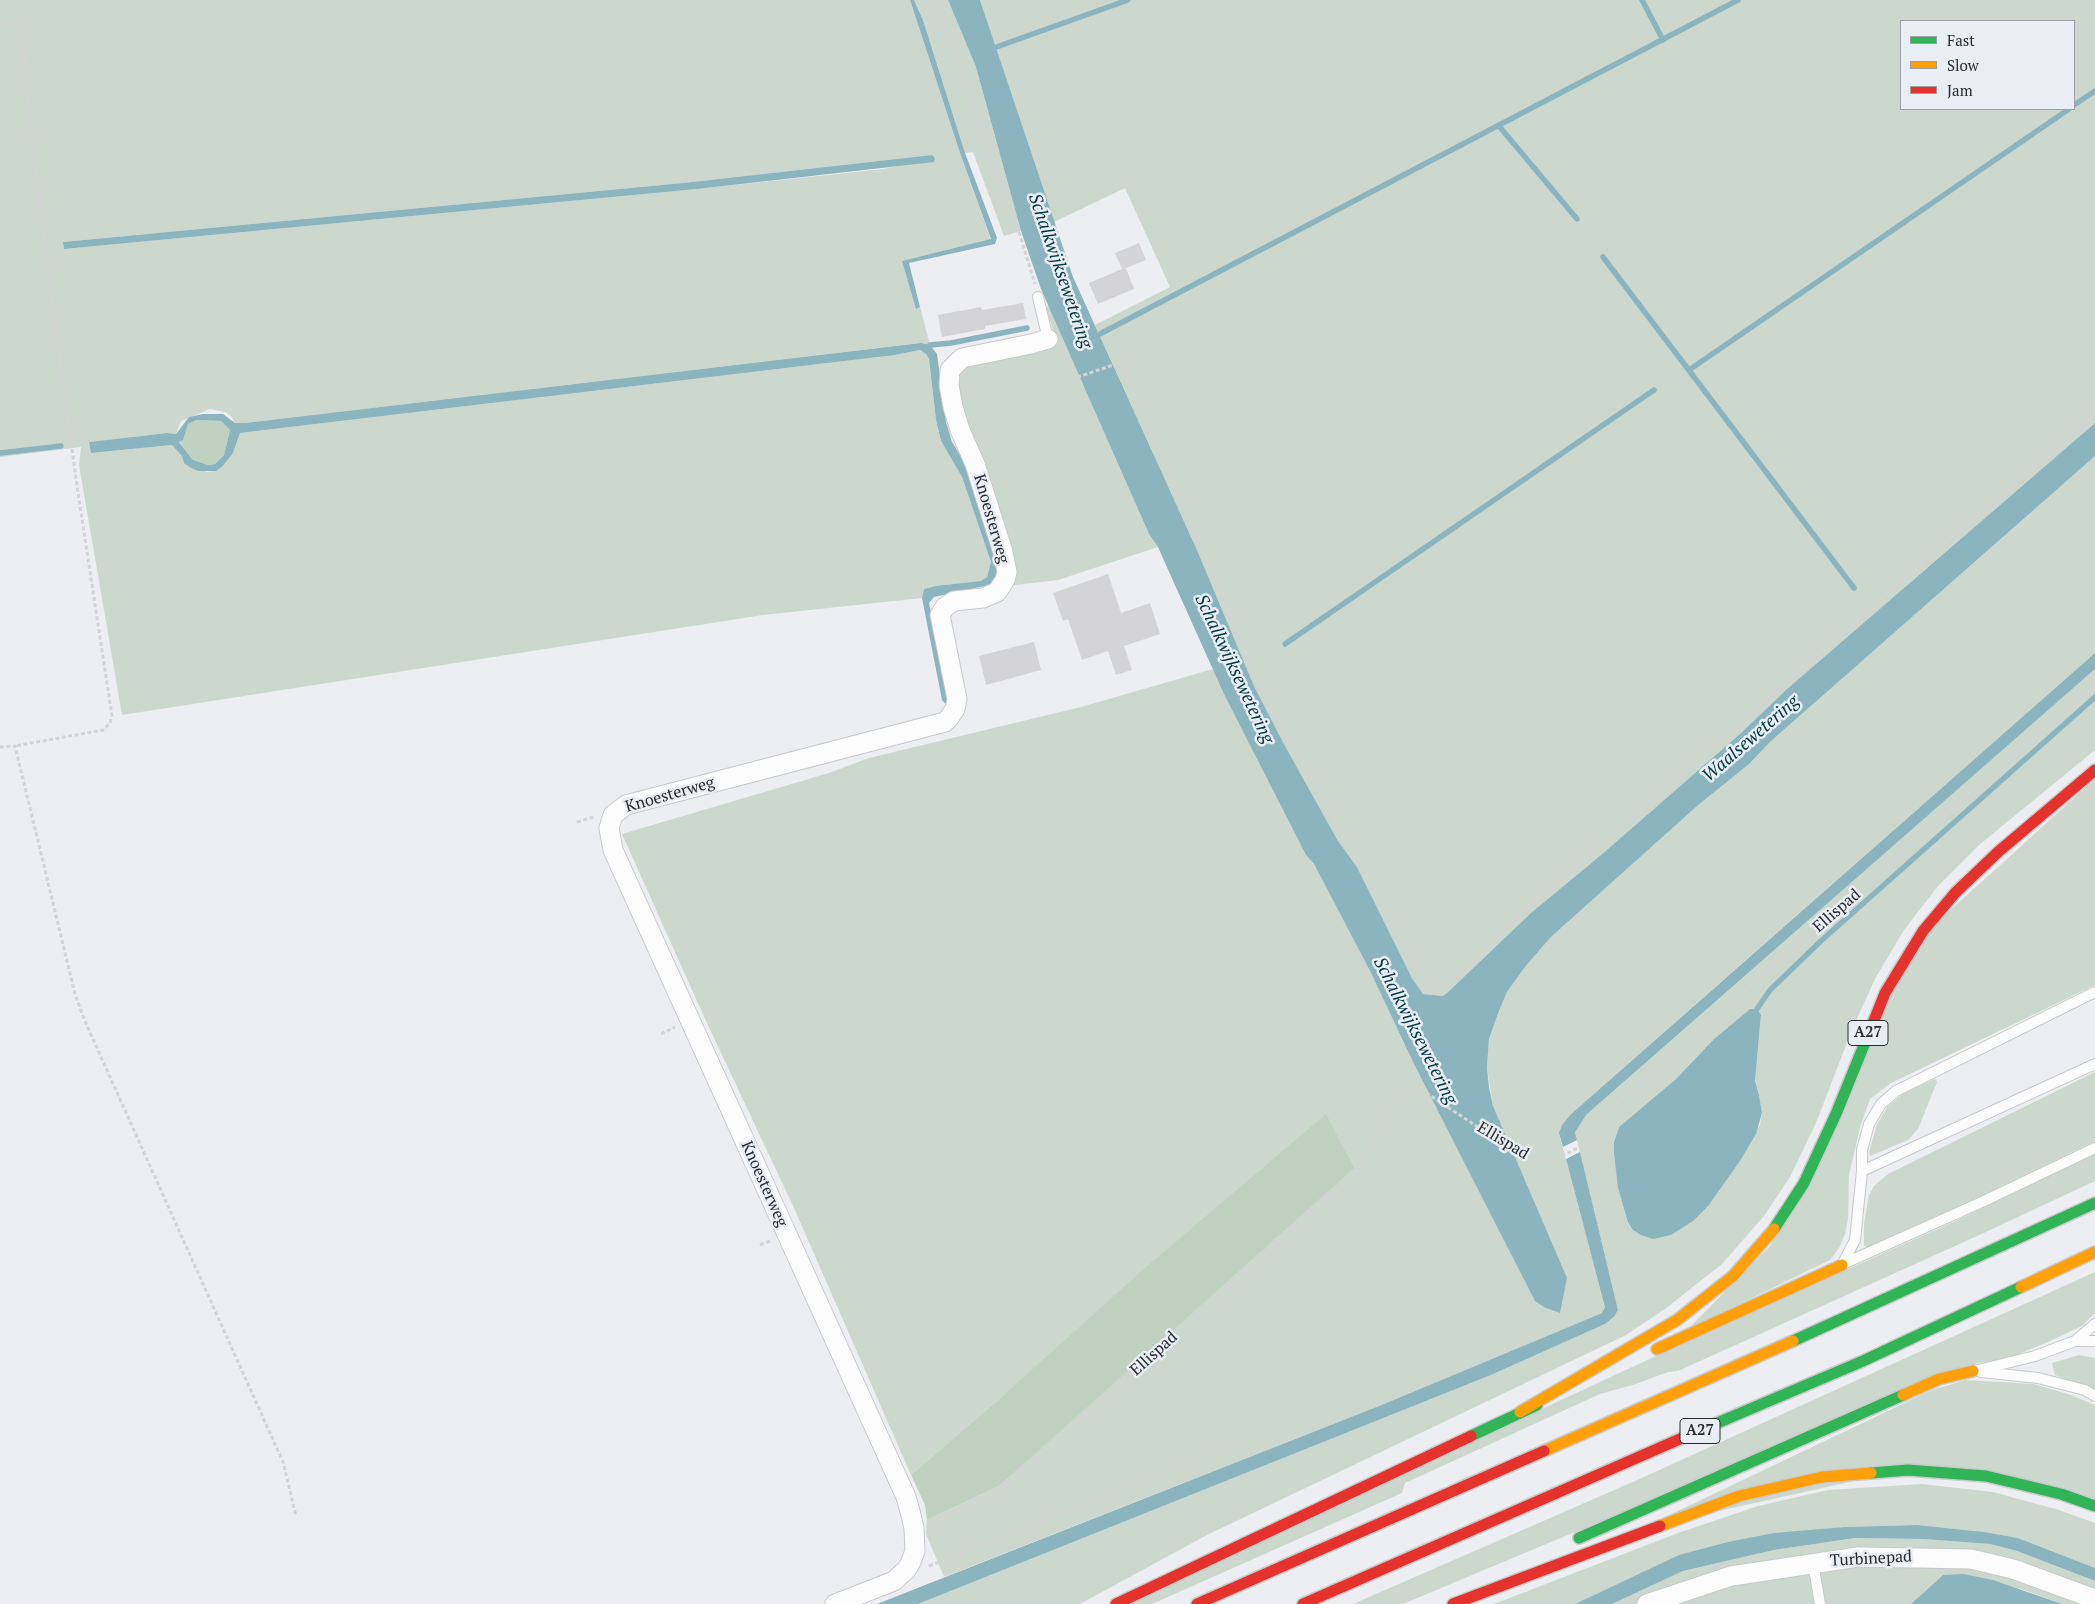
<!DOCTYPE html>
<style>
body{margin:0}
#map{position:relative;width:2095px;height:1604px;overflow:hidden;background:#eceef1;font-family:"PT Serif",serif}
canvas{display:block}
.legend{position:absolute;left:1900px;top:20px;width:175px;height:90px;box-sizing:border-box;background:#e9edf4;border:1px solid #9d9fa5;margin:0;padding:6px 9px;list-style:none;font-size:15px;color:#2a2b2e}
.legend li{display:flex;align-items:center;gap:10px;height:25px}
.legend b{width:25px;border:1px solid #9d9fa5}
</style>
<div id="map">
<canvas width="2095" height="1604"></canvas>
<ul class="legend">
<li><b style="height:6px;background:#30b455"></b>Fast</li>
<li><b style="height:6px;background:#ff9f0a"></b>Slow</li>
<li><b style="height:6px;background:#e5322d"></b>Jam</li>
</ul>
</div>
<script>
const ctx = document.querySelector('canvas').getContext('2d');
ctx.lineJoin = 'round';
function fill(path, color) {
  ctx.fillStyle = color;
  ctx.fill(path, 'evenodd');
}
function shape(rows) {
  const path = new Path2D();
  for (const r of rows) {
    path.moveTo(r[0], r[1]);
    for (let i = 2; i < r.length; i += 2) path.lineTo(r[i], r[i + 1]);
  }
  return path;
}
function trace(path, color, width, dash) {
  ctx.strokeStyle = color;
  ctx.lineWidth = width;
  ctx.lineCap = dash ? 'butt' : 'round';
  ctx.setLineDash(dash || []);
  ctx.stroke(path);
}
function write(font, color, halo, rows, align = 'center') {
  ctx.font = font + ' "PT Serif",serif';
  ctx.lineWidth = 5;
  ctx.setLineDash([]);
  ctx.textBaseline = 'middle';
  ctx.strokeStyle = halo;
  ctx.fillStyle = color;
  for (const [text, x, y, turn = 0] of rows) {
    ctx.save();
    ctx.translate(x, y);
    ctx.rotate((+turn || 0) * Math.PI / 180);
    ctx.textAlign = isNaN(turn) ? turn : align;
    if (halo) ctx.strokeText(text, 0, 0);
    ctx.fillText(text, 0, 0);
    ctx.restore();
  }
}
fill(shape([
 [0,0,910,0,960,153,991,240,902,261,916,308,920,307,930,345,920,343,245,423,235,423,231,416,225,412,210,409,181,421,176,434,167,433,89,442,91,453,173,445,182,456,184,463,207,472,216,471,223,466,233,453,240,433,895,355,920,350,926,354,929,359,936,420,941,441,962,477,991,562,987,578,981,581,935,586,924,589,922,598,763,615,122,715,79,465,81,447,0,457],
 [932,155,899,166,883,169,697,189,64,249,63,242,683,183],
 [914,0,948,0,976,67,1021,231,1004,236,973,152,965,153,923,20],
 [980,0,2095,0,2095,423,1787,689,1741,733,1601,855,1532,912,1448,992,1443,996,1423,994,1412,978,1357,867,1338,841,1284,744,1254,686,1197,550,1095,325,1170,287,1125,188,1054,222],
 [1901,21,2074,21,2074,109,1901,109],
 [1049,304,1149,534,1158,547,1058,580,1006,586,965,437,955,373,967,363,1002,358,1058,344,1046,309],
 [2095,456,2095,653,1740,965,1570,1115,1562,1125,1559,1134,1606,1308,1602,1313,1384,1404,944,1577,926,1534,927,1520,999,1486,1103,1391,1006,1393,911,1475,794,1208,706,1021,622,834,829,773,869,758,1081,707,1213,669,1306,855,1314,864,1370,971,1414,1064,1459,1151,1519,1168,1493,1106,1487,1067,1489,1039,1499,1011,1507,992,1525,967,1551,937,1696,807,1749,764,1770,742],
 [2095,669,2095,750,1979,845,1938,886,1904,930,1876,977,1853,1027,1816,1123,1790,1177,1764,1216,1722,1264,1665,1309,1626,1335,1207,1535,1080,1604,918,1604,1491,1375,1605,1324,1614,1317,1618,1310,1575,1132,1578,1123,1586,1115],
 [1750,1009,1761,1015,1755,1081,1759,1095,1762,1113,1760,1125,1740,1161,1709,1205,1625,1208,1614,1142,1619,1127,1676,1079,1714,1039],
 [2095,779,2095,985,1891,1083,1870,1099,1860,1127,1849,1175,1848,1219,1845,1234,1839,1248,1830,1260,1688,1329,1770,1246,1894,989,1934,925],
 [2095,1072,2095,1141,1979,1197,1868,1247,1864,1246,1864,1224,1869,1195,1874,1186,1888,1174],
 [1935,1079,1937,1082,1918,1129,1908,1140,1870,1156,1869,1153,1876,1127,1887,1107,1904,1093],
 [2095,1153,2095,1181,1975,1237,1678,1371,1668,1372,1636,1384,1600,1394,1405,1483,1402,1493,1152,1604,1128,1604,1365,1491,1699,1336,1962,1218],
 [2095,1272,2095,1313,2082,1326,2048,1342,2009,1358,1978,1363,1403,1604,1353,1604,1635,1481],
 [2079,1355,2095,1358,2095,1390,2055,1375,2052,1363],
 [1966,1380,2034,1384,2071,1395,2095,1405,2095,1500,1926,1465,1642,1528,1932,1390],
 [1922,1484,1993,1492,2059,1510,2095,1523,2095,1568,2018,1538,1984,1532,1918,1525,1844,1527,1774,1534,1680,1555,1575,1604,1494,1604,1678,1533,1758,1506,1828,1490],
 [1855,1538,1923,1539,1990,1544,2017,1551,2095,1581,2095,1604,2062,1604,2021,1589,1943,1575,1911,1604,1612,1604,1683,1571,1774,1550]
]), '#ccd8cd');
fill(shape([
 [197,420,221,421,230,430,224,455,215,464,208,465,193,460,179,441,183,440,188,424],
 [1326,1114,1354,1168,999,1486,927,1520,925,1505,911,1475,1006,1393,1145,1268]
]), '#bfd2c0');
fill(shape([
 [910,0,914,0,923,20,965,153,997,238,995,244,909,263,920,307,916,309,902,261,991,239,960,153],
 [948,0,980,0,1073,277,1197,550,1254,686,1284,744,1338,841,1357,867,1412,978,1423,994,1443,996,1448,992,1532,912,1601,855,1741,733,1787,689,2095,423,2095,456,1770,742,1749,764,1696,807,1551,937,1525,967,1507,992,1499,1011,1489,1039,1487,1067,1489,1087,1493,1106,1567,1278,1560,1313,1544,1307,1535,1301,1414,1064,1370,971,1314,864,1306,855,1224,694,1170,574,1158,547,1149,534,1041,289,1021,231,976,67],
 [932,155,935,158,934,162,697,189,64,249,63,242,683,183],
 [921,343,930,345,937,354,946,422,952,442,968,468,998,562,999,577,994,584,934,597,929,603,949,702,947,706,942,700,922,598,924,589,935,586,981,581,987,577,991,562,962,477,941,441,936,420,929,359,926,354,920,350,895,355,240,433,233,453,223,466,216,471,198,471,191,468,184,463,182,456,172,445,91,453,89,442,167,433,176,434,189,417,203,414,223,414,235,423,245,423],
 [197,420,221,421,230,430,224,455,215,464,208,465,193,460,179,442,183,440,188,424],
 [2095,653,2095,669,1586,1115,1575,1132,1577,1140,1563,1147,1559,1133,1562,1125,1570,1115],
 [1750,1009,1757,1009,1761,1015,1755,1081,1759,1095,1762,1113,1756,1134,1740,1161,1709,1205,1693,1221,1671,1235,1653,1239,1641,1235,1633,1230,1628,1222,1618,1188,1614,1153,1614,1142,1619,1127,1676,1079,1714,1039],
 [1580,1152,1618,1310,1614,1317,1605,1324,1491,1375,918,1604,877,1604,1384,1404,1602,1313,1605,1307,1566,1159],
 [1918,1525,1984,1532,2018,1538,2095,1568,2095,1581,2017,1551,1990,1544,1923,1539,1855,1538,1774,1550,1683,1571,1612,1604,1575,1604,1679,1555,1728,1542,1774,1533,1844,1527],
 [1964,1574,1993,1580,2062,1604,1911,1604,1943,1575]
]), '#8cb4bf');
trace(shape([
 [1642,0,1663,40],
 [988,50,1128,0],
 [2074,105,2095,91],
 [1499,126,1577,219],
 [1603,257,1854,588],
 [1094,337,1738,0],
 [930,345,951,343,1027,328],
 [1689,370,2069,109],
 [0,453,61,446],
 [1285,644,1654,390],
 [1757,1009,1770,990,1822,940,2095,697]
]), '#8cb4bf', 5.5);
fill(shape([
 [1139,243,1146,260,1126,268,1134,289,1098,304,1089,283,1122,269,1115,253],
 [1023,303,1026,319,985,326,985,329,942,337,938,315,981,307,982,310],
 [1108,574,1121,613,1150,603,1160,634,1124,646,1132,670,1116,675,1108,651,1082,660,1068,619,1063,621,1053,593],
 [1034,642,1041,670,986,685,979,656]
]), '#d4d4d6');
const lane = shape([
 [1038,297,1048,339],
 [1862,1171,1862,1150,1869,1124,1881,1104,1896,1091,2095,992],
 [1843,1264,1982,1202,2095,1148],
 [1842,1265,1855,1240,1862,1171,2095,1064],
 [2075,1341,2095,1341],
 [1974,1371,2035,1356,2075,1341,2095,1324],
 [1981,1372,2038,1378,2085,1390,2095,1396],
 [1813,1563,1820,1604]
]);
const street = shape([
 [835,1604,894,1581,906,1570,910,1564,915,1551,914,1528,911,1515,906,1497,613,850,609,828,613,815,626,805,945,722,949,718,955,709,957,699,940,615,945,607,954,601,983,598,997,592,1005,580,1007,572,1003,552,975,464,960,430,953,407,949,385,950,370,962,358,1031,344,1048,339],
 [1647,1604,1731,1576,1858,1557,1971,1559,2013,1569,2095,1599]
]);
const fast = shape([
 [1774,1229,1804,1183,1836,1114,1873,1023],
 [1793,1341,2095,1203],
 [1689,1435,1863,1361,2021,1287],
 [1471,1436,1537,1405],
 [1871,1473,1908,1470,1986,1476,2061,1494,2095,1506],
 [1579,1538,1903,1395]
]);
const slow = shape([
 [2021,1287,2095,1252],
 [1657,1349,1842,1265],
 [1903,1395,1939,1379,1973,1371],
 [1520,1412,1677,1320,1733,1276,1774,1229],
 [1544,1451,1793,1341],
 [1660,1526,1739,1496,1822,1477,1871,1473]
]);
const jam = shape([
 [1873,1023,1885,993,1923,931,1955,893,1998,852,2095,770],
 [1116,1604,1471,1436],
 [1197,1604,1544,1451],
 [1303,1604,1689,1435],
 [1453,1604,1660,1526]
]);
trace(lane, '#c7c9cc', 12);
trace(street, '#c7c9cc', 21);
trace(fast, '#c9cacc', 14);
trace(slow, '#c9cacc', 14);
trace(jam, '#c9cacc', 14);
trace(shape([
 [935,0,1020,235,1035,284],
 [0,22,24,21,27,96,44,240,77,486,112,716,110,723,103,730,15,746],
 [1063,349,1074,376,1078,377,1119,363,1125,372,1192,524,1258,682,1418,967,1431,982,1446,982,1466,967,1514,919,2095,412],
 [0,747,15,746,75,994,84,1019,283,1462,296,1516],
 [577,822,593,817],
 [661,1034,675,1027],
 [760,1245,770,1241],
 [931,1522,969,1507,1005,1486,1351,1178,1361,1165,1387,1114,1399,1098,1404,1093,1412,1090,1425,1092,1523,1157,1536,1161,1551,1159,1564,1155,1581,1146,1591,1135,1601,1119,1613,1106,2095,683],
 [929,1566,1249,1438]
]), '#d4d4d6', 3, [4, 2.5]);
trace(lane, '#fcfcfd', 10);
trace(street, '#fcfcfd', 19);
trace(fast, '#30b455', 11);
trace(slow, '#ff9f0a', 11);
trace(jam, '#e5322d', 11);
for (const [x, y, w] of [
 [1868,1033,40],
 [1700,1431,40]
]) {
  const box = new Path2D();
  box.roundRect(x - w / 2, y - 12.5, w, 25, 4);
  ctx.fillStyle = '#e9edf4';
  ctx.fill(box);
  trace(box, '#2a2b2e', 1);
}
write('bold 15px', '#2a2b2e', null, [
 ["A27",1868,1033],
 ["A27",1700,1431]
]);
write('16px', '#2a2b2e', '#e9edf4', [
 ["Knoesterweg",991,519,74],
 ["Knoesterweg",670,795,-16],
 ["Ellispad",1837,911,-41],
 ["Ellispad",1503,1141,31],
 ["Knoesterweg",764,1184,66],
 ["Ellispad",1154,1354,-42],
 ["Turbinepad",1871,1559,-3]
]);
write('italic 18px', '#003742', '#e9edf4', [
 ["Schalkwijksewetering",1060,271,71],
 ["Schalkwijksewetering",1234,669,65],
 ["Waalsewetering",1751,739,-41],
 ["Schalkwijksewetering",1415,1031,63]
]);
</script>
